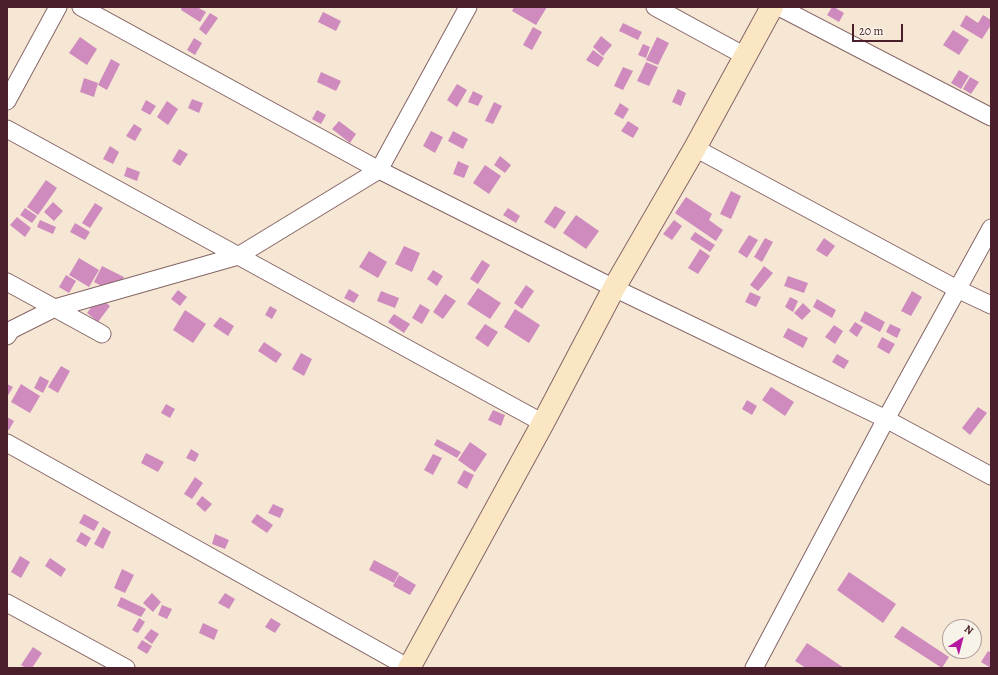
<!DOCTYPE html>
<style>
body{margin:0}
#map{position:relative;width:998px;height:675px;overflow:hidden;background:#f5e7d4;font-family:Alegreya,serif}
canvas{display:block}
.frame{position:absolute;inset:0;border:8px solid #4a1f2b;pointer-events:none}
.north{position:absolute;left:942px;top:619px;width:40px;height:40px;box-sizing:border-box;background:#f7f3e8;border:1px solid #b29e9c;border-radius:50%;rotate:36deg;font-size:11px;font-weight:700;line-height:16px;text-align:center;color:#4a1f2b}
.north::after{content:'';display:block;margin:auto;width:14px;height:18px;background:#b5179e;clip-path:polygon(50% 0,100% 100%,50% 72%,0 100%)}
.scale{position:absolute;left:852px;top:24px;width:51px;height:18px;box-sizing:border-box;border:2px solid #4a1f2b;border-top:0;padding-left:5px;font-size:12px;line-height:14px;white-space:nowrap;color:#4a1f2b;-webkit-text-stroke:3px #f7f3e8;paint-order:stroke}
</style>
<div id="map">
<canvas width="998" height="675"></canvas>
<div class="frame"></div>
<div class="north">N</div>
<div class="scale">20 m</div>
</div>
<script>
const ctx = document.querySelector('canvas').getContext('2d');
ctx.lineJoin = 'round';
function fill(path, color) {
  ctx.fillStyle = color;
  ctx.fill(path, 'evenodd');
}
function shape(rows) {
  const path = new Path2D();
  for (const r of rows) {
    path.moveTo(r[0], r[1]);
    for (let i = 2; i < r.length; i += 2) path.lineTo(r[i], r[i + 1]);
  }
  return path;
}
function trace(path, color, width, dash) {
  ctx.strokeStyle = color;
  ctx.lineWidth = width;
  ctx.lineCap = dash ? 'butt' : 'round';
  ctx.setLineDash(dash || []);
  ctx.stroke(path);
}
fill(shape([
 [182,7,197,7,206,12,200,22,181,10],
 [514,7,547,7,536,25,512,11],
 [832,7,834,7,844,13,839,22,827,15],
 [323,12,341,21,336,31,318,22],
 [210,13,218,18,206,35,199,29],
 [966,15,978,23,983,15,991,20,991,25,982,39,960,26],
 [623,23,642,32,638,40,619,31],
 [533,27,542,32,532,50,523,45],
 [953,30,969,40,959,55,943,45],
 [601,36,612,45,603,56,593,47],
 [80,37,97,49,87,65,69,53],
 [657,37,669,43,658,65,646,60],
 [194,38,202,43,195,55,187,50],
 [643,44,650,47,646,58,638,55],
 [593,50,604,58,598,67,586,60],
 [111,59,120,64,107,90,98,85],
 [646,62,658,67,649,86,637,81],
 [623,67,633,71,623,90,614,86],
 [959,70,969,76,961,89,951,83],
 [321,72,341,81,336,91,317,82],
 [970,77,979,82,971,94,963,89],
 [84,78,98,83,94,97,80,92],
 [457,84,467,90,457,107,447,100],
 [678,89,686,93,681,106,672,102],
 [473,91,483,96,478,106,468,102],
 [192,99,203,103,199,113,188,108],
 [146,100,156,106,150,115,141,110],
 [167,101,178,109,168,125,157,117],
 [494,102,502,106,493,124,485,121],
 [620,103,629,109,623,119,614,114],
 [317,110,326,115,321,124,312,119],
 [339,121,356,134,350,143,332,129],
 [628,121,639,128,633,138,621,131],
 [134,124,142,129,135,141,126,136],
 [431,131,443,137,435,153,423,146],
 [453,131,468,139,463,149,448,141],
 [110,146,119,152,113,164,103,159],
 [179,149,188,154,180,166,172,161],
 [500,156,511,165,505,173,494,165],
 [458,161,469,166,464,178,453,174],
 [485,165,501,176,489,194,473,183],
 [127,167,140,172,137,181,124,176],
 [46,180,57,188,38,215,27,207],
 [731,191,741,196,731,219,720,214],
 [686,197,712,214,709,220,723,230,716,241,675,213],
 [53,202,63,211,54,221,44,212],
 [95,203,103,208,90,228,82,223],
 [555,206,566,212,555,229,544,222],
 [25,208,37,216,32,223,20,215],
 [508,208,520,216,516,223,503,215],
 [576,215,599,231,586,249,563,233],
 [17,217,31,228,25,237,10,225],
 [40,220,56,227,53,234,37,227],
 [674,220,682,226,672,240,663,234],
 [75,223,90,232,85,240,70,232],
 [695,232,715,245,710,252,690,239],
 [749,235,758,240,747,258,738,252],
 [765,238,773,242,762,262,754,257],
 [824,238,835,246,827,257,816,250],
 [404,246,420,253,412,272,395,264],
 [700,249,710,256,698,274,688,268],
 [369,251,387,262,378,278,359,267],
 [79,258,99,270,89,287,69,275],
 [482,260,490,265,478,284,470,279],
 [102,266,124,277,115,293,94,282],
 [764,266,773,273,758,291,750,285],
 [433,270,443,276,437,286,427,279],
 [66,275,76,281,69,293,59,287],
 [788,276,808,283,804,293,784,286],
 [526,285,534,291,522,309,514,303],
 [478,288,501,303,490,319,467,304],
 [349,289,359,295,354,303,344,298],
 [178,290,187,297,180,306,171,299],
 [381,291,399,298,395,308,377,301],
 [912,291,922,297,911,316,901,311],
 [750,292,761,297,756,307,745,302],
 [445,294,456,301,443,319,433,312],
 [99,297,110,306,98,322,87,313],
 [790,297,798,301,793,312,785,307],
 [817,299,836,310,832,318,813,307],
 [803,303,811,311,802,320,794,313],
 [420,304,430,310,422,324,412,318],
 [270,306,277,310,272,319,265,315],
 [515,309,540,325,529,343,504,327],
 [185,310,206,324,193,343,173,330],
 [865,311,885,322,880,332,860,321],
 [394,314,410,324,404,333,388,322],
 [220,317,234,326,228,336,213,326],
 [855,322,863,327,857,337,849,331],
 [485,324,498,332,488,347,475,338],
 [890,324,901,329,897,338,886,332],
 [834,325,843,331,835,344,825,337],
 [788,328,808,338,803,348,783,337],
 [882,337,895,344,889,354,877,347],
 [264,342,282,354,276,363,258,351],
 [301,353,312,359,304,376,292,369],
 [837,354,849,361,844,369,832,362],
 [61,366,70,371,58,393,48,387],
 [40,376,49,381,43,393,34,388],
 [7,384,13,387,7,397],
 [21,384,40,396,30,413,11,402],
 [771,387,794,402,785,416,762,400],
 [747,400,757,406,752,415,742,409],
 [166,404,175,409,170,418,161,413],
 [978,407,987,413,970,435,962,428],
 [493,410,505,415,501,426,488,420],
 [7,417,14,421,9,430,7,429],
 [437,439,461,452,457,458,434,445],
 [470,442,487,454,475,472,458,460],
 [191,449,199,454,195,462,186,458],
 [146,453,164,462,158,472,141,463],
 [433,454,442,458,433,475,424,470],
 [464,470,474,475,467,489,457,483],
 [195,477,203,483,192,499,184,494],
 [202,496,212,504,205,512,196,504],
 [273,504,284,509,280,518,268,513],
 [84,514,99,522,94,531,79,523],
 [257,514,273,525,267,533,251,522],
 [103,527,111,532,103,549,94,544],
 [81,532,91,538,86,547,76,541],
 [215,534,229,540,225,549,212,544],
 [20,556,30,562,21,578,11,572],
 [50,558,66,569,61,577,45,566],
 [374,560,399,573,394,583,369,570],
 [122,569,134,575,125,593,114,588],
 [849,572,896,604,883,623,837,590],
 [399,575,416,585,410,595,393,586],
 [152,593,161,602,153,612,143,603],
 [225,593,235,599,229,609,218,603],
 [121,597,146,609,141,617,117,606],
 [162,605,172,609,167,619,158,615],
 [139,618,145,622,138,633,132,630],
 [271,618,281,624,275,633,265,627],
 [203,623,218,630,214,640,199,633],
 [902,626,949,657,942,668,894,637],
 [151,629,159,634,152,644,144,638],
 [142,640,152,646,147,654,137,648],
 [807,643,844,668,806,668,795,661],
 [33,647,42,653,32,668,26,668,21,665],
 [988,651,991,653,991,668,981,662]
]), '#cf8bbe');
const street = shape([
 [81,7,379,170,614,288,886,419,991,476],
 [655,7,745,56],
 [779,7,991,117],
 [7,101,58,7],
 [7,129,543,423],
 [695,148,957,289,991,305],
 [7,282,102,334],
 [7,336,11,330,55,308,238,256,379,170,468,7],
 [7,443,409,668],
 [7,603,126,668],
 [754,668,886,419,991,228]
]);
const secondary = shape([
 [409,668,543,423,614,288,695,148,772,7]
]);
trace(street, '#866566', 19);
trace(secondary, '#866566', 24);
trace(street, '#fff', 17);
trace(secondary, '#fbe6c4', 22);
</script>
